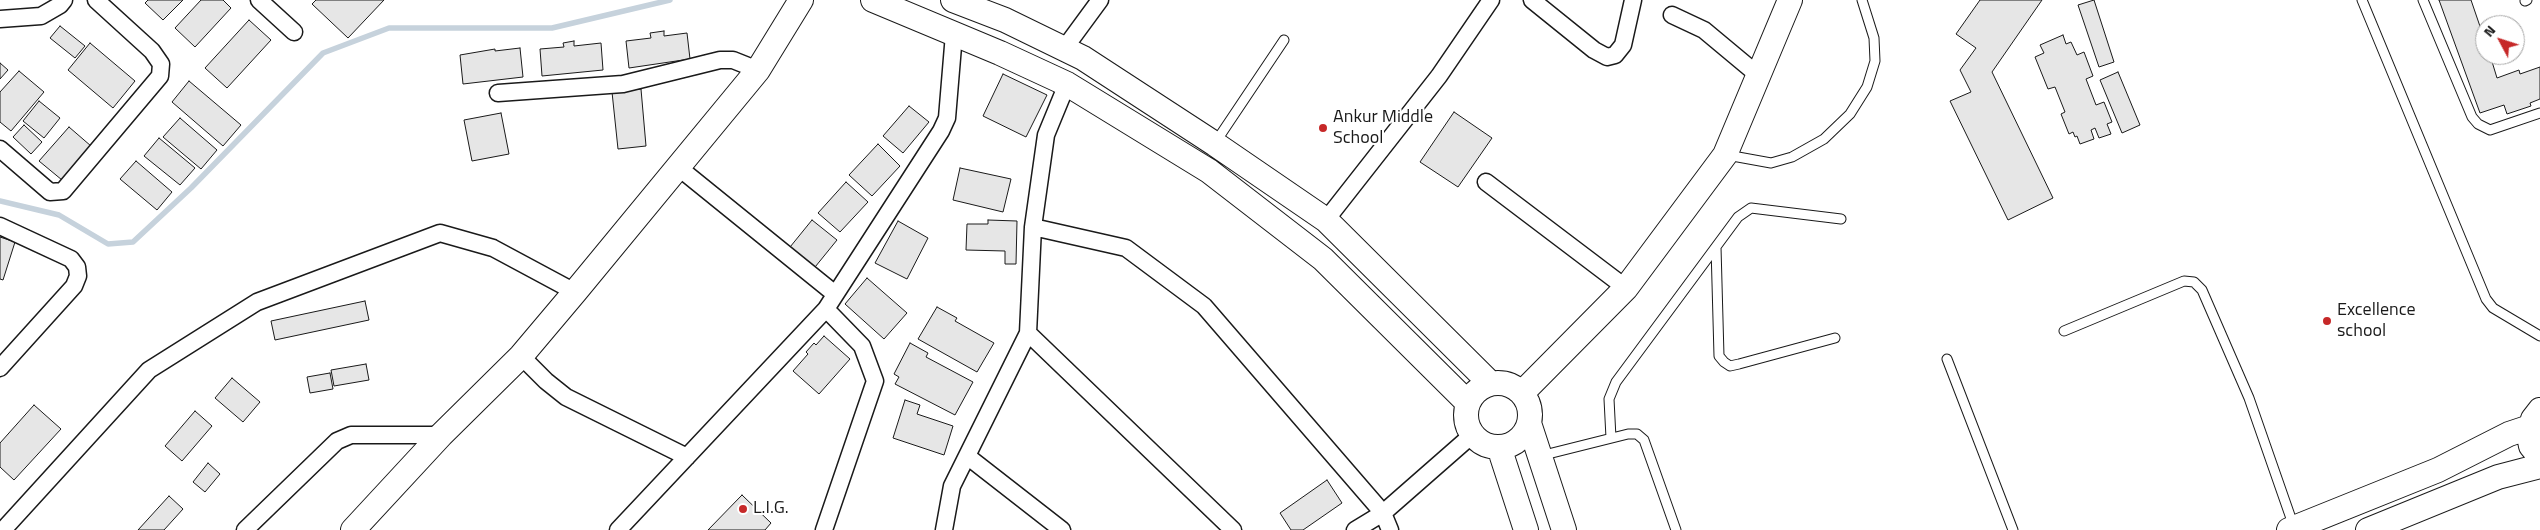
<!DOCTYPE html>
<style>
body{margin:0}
#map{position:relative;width:2540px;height:530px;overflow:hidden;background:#fff;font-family:"Titillium Web",sans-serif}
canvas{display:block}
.north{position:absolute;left:2475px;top:15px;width:50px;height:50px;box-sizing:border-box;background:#fff;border:1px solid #a3a3a3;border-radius:50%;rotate:310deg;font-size:14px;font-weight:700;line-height:20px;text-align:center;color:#1a1a1a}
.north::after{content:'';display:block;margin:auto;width:18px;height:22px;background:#c62828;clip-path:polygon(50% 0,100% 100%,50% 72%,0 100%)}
</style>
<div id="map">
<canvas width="2540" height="530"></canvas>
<div class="north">N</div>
</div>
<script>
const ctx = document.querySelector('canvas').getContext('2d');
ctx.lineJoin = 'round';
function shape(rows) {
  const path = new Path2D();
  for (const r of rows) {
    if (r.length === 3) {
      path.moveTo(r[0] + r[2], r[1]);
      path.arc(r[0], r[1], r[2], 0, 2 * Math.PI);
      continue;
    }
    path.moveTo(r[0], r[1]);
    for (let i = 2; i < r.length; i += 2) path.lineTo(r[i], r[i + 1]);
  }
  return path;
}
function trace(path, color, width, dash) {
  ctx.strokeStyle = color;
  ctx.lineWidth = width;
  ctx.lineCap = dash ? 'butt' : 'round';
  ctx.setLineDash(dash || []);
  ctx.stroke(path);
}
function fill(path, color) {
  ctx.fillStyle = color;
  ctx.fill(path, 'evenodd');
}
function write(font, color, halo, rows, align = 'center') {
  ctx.font = font + ' "Titillium Web",sans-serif';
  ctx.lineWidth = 4;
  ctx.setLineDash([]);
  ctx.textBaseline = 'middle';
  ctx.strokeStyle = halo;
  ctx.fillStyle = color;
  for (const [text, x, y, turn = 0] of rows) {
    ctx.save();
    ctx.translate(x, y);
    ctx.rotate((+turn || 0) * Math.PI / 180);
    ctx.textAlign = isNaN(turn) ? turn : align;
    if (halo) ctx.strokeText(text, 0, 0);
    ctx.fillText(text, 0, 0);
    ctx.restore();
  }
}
trace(shape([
 [0,201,59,215,108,244,133,242,191,188,323,53,389,28,552,28,670,0]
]), '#c6d2dc', 5.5);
const building = shape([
 [148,0,183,0,163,20,145,3,148,0],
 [201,0,223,0,231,8,195,47,175,28,201,0],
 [316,0,384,0,348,38,312,4,316,0],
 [1980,0,2042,0,1992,72,2053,198,2008,220,1950,101,1971,92,1960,70,1976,48,1956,34,1980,0],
 [2094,0,2114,62,2099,67,2078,5,2094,0],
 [2439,0,2471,0,2485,41,2485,55,2490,55,2497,78,2519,70,2520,74,2540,67,2540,99,2530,103,2531,106,2507,114,2504,105,2480,113,2439,0],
 [249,20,271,40,227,88,205,68,249,20],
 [60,26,85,46,75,58,50,38,60,26],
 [664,31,664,36,687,33,690,59,629,68,626,41,651,38,650,33,664,31],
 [2063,35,2066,44,2071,42,2077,55,2084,52,2093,76,2086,79,2096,105,2104,102,2112,122,2107,124,2111,134,2099,138,2095,128,2091,130,2094,139,2080,144,2077,136,2075,137,2073,132,2069,134,2061,114,2065,112,2055,87,2048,89,2035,57,2044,53,2040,45,2063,35],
 [574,41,574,46,601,43,603,70,542,76,540,49,564,47,563,43,574,41],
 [90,43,135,81,113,108,68,70,90,43],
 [520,48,523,77,463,84,460,55,495,49,495,51,520,48],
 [0,63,8,70,0,79,0,63],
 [19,71,44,92,11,131,0,122,0,92,19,71],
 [2118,72,2140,125,2122,133,2100,80,2118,72],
 [1003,74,1047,95,1026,137,983,116,1003,74],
 [189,81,241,125,223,146,172,102,189,81],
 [641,89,646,146,618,149,612,92,641,89],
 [39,101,60,118,44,138,23,121,39,101],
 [909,106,929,122,903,153,883,136,909,106],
 [1454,112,1492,138,1458,187,1420,162,1454,112],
 [501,113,509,154,472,161,464,120,501,113],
 [180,118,217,150,201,169,163,137,180,118],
 [24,125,42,142,31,154,13,137,24,125],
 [69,127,91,146,62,180,39,161,69,127],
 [159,138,195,168,180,185,144,156,159,138],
 [878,144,900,166,872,196,849,175,878,144],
 [136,161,172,192,157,210,120,179,136,161],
 [960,168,1011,179,1003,212,953,200,960,168],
 [846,182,868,202,840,232,818,213,846,182],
 [812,220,837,240,811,272,786,252,812,220],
 [988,220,1017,221,1016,264,1005,264,1005,251,966,250,967,224,988,224,988,220],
 [898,221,928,238,907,279,875,263,898,221],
 [0,237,15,242,3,280,0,279,0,237],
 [867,278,907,313,884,339,845,304,867,278],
 [365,301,369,320,275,340,271,321,365,301],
 [937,307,957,318,955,321,994,343,977,372,918,339,937,307],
 [824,336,850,359,819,394,793,371,808,354,806,352,814,343,816,345,824,336],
 [910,343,928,353,926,357,973,382,955,415,895,384,899,377,894,374,910,343],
 [366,364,369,380,334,386,331,370,366,364],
 [330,373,333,389,310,393,307,377,330,373],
 [232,378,260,402,243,422,215,398,232,378],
 [905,400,920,405,917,414,953,426,944,455,893,438,905,400],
 [34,405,61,429,14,480,0,467,0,443,34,405],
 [195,411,212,426,182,461,165,446,195,411],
 [208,463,220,474,205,492,193,482,208,463],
 [1327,480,1342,503,1303,530,1291,530,1280,513,1327,480],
 [742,495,771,523,765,530,708,530,742,495],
 [169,496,183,509,164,530,138,530,169,496]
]);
fill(building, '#e6e6e6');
trace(building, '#1a1a1a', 1);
const lane = shape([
 [2362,0,2486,299,2493,308,2540,336],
 [2423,0,2472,117,2478,124,2490,130,2540,113],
 [2525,1,2527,0],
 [1215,143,1284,40],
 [1727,155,1771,163,1792,157,1824,139,1850,114,1867,87,1875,61,1874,38,1862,0],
 [1716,247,1719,356,1724,362,1730,366,1739,364,1835,338],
 [2064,331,2184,281,2194,282,2202,290,2249,398,2294,527],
 [1947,359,2013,530],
 [1611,438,1609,399,1616,382,1738,217,1751,208,1841,219],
 [1540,456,1628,434,1637,434,1644,440,1676,530]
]);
const street = shape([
 [259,0,294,32],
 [1532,0,1594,50,1607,57,1615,55,1623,45,1633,0],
 [1672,15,1704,30,1758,75],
 [0,19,41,16,60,5,64,0],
 [1064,49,1100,0],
 [498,93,623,84,720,60,733,60,758,70],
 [0,149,50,192,63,191,160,76,161,64,152,51,96,0],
 [678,167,835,294],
 [1486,182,1626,288],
 [1326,220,1439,76,1491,0],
 [0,226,71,259,77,267,78,276,74,286,0,368],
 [1033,227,1126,248,1204,306,1383,513,1390,530],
 [1028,333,1233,530],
 [521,356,546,381,566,397,687,457],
 [967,456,1062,530],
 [3,530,149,370,257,302,440,233,493,248,575,292],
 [245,530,337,441,351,435,441,435],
 [618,530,826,309,941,131,947,118,954,34],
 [824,530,875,381,862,346,826,309],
 [944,530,952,486,1028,333,1033,227,1046,135,1067,84],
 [1355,530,1383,513,1472,435]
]);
const secondary = shape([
 [873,0,1000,53,1067,84,1209,171,1323,259,1468,403],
 [953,0,1005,20,1083,58,1215,144,1326,220,1490,383],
 [1498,415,32],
 [1522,393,1626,288,1725,155,1790,0],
 [2540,410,2533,419,2529,436,2531,446,2540,457],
 [1529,423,1564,530],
 [1499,447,1526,530],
 [353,530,441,435,521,356,575,292,758,70,801,0],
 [2289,530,2438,470,2509,434,2530,427],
 [2368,530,2498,477,2540,466]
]);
trace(lane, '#1a1a1a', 11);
trace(street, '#1a1a1a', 19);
trace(secondary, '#1a1a1a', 26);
trace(lane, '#fff', 9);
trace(street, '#fff', 16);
trace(secondary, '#fff', 24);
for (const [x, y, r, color] of [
 [1323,128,5,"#c62828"],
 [2327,321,5,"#c62828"],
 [743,509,5,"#c62828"]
]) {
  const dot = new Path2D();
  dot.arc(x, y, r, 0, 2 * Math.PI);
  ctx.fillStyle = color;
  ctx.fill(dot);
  trace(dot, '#fff', 2);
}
write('18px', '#1a1a1a', '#fff', [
 ["Ankur Middle",1333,118],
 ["School",1333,139],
 ["Excellence",2337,311],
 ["school",2337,332],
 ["L.I.G.",753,509]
], 'left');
</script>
